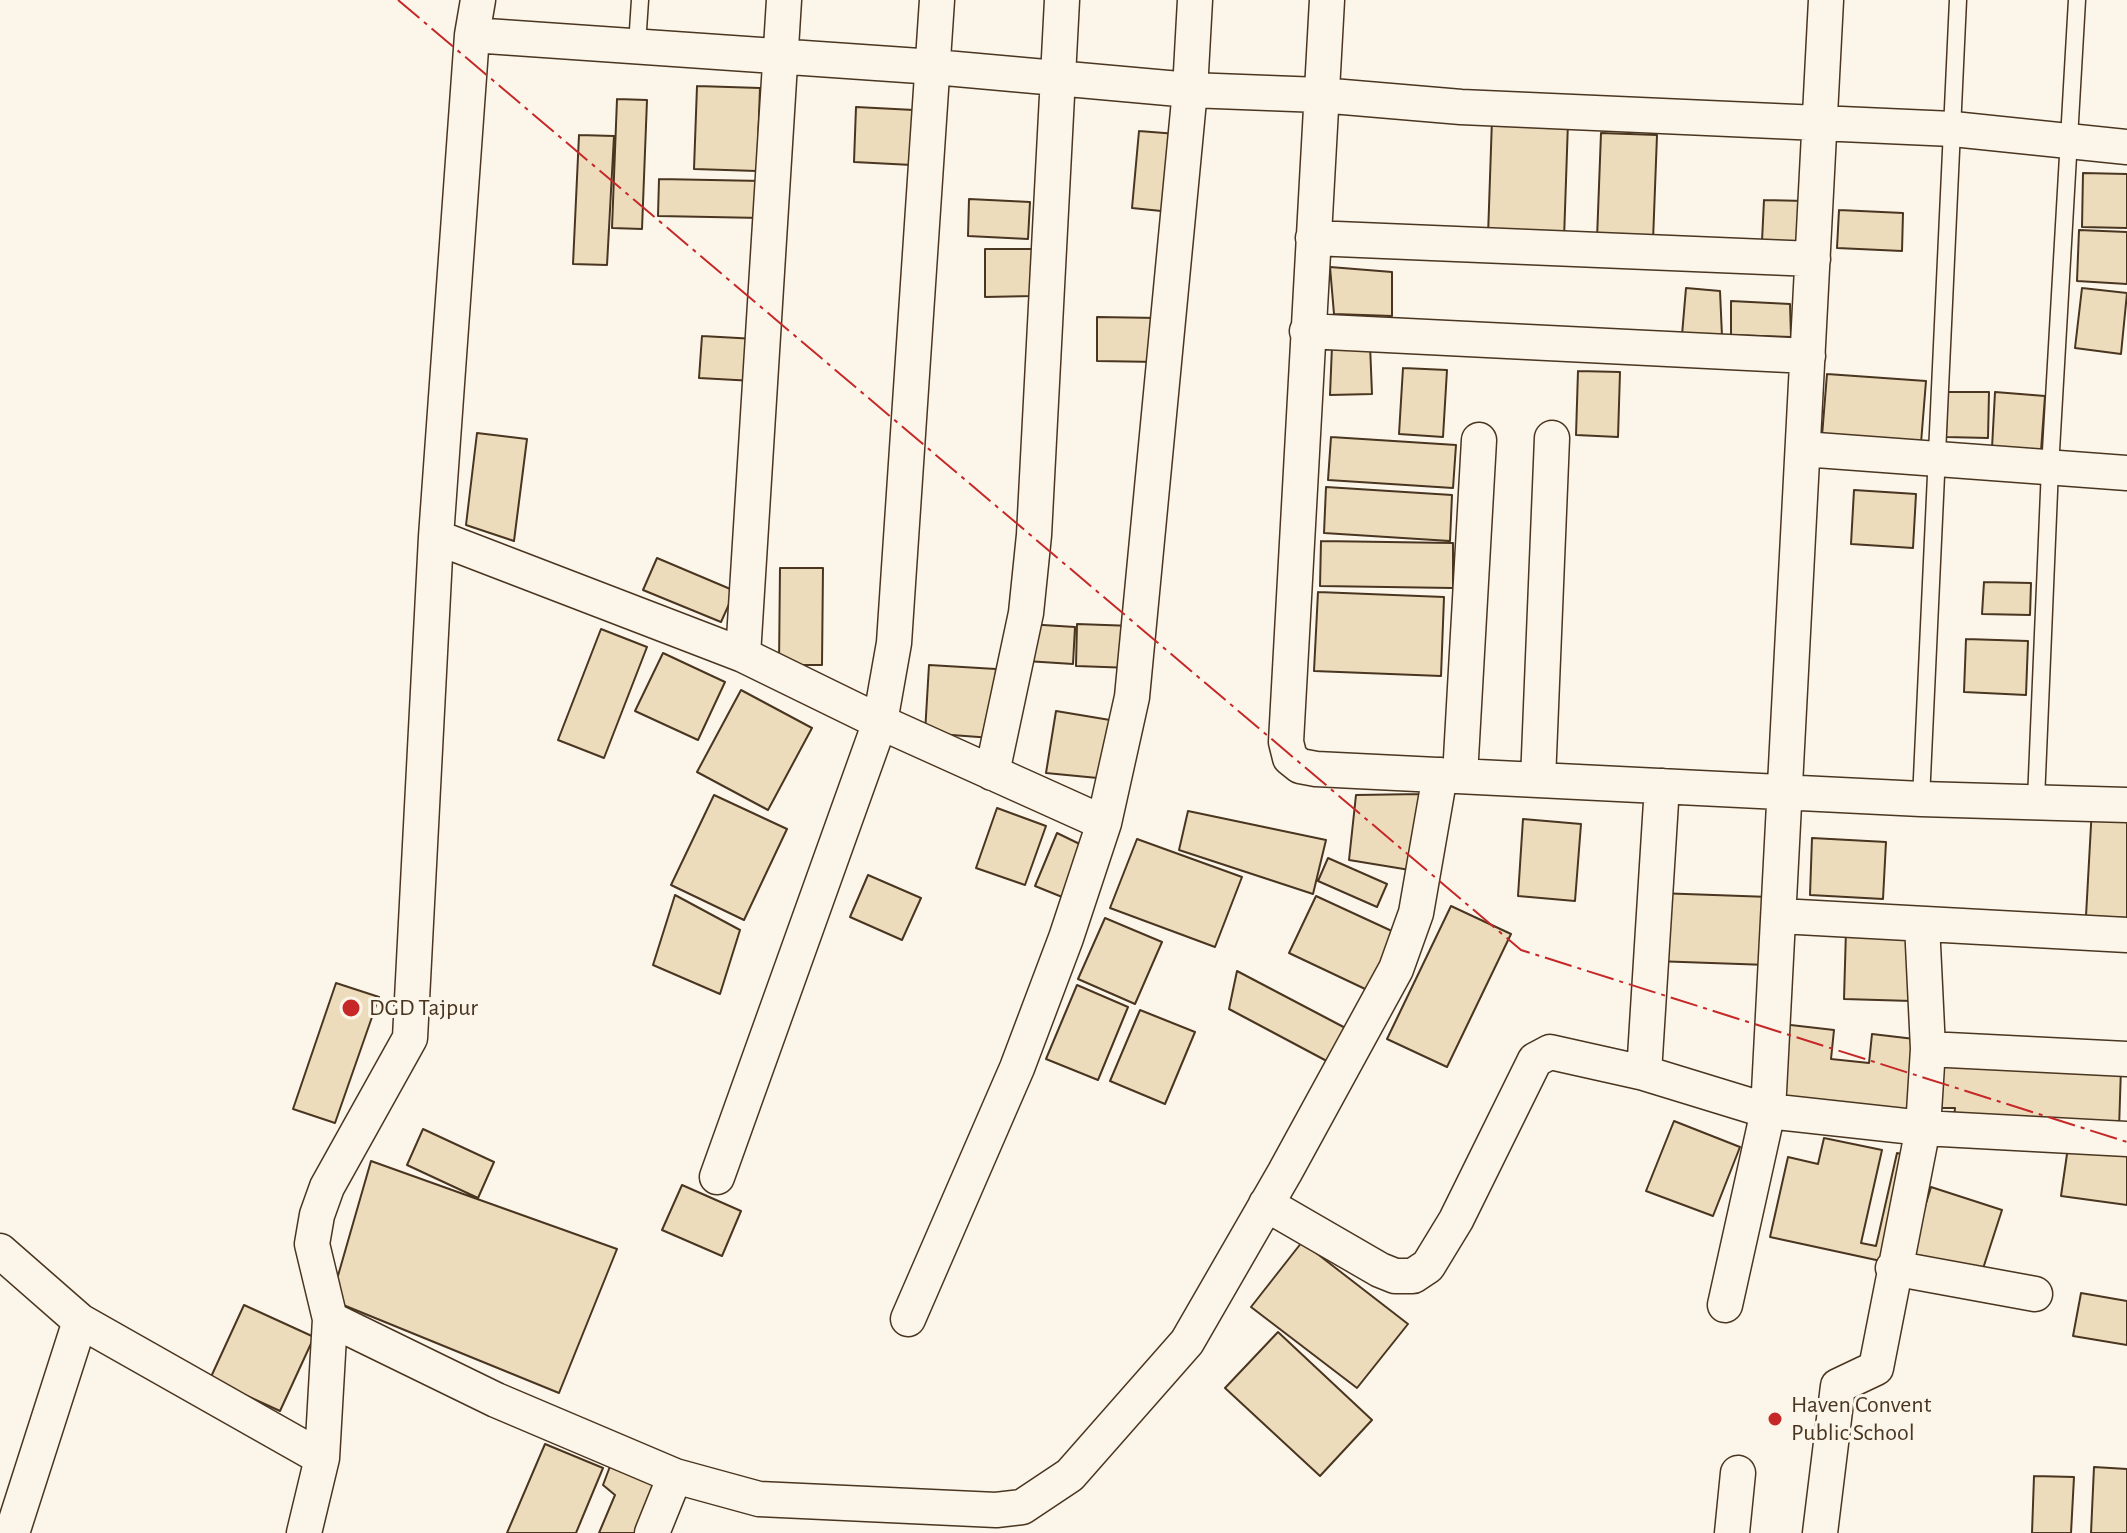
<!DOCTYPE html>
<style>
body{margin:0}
canvas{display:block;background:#fbf6e9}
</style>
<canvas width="2127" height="1533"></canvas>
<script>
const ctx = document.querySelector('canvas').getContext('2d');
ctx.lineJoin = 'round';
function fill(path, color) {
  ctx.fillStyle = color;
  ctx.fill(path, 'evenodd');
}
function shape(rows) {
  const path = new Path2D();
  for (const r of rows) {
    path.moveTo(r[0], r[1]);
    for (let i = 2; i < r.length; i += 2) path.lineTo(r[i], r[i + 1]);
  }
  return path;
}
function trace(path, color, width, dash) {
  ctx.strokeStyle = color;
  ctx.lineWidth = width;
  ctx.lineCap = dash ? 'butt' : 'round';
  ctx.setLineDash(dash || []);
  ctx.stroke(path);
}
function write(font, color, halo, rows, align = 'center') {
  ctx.font = font + ' "Alegreya Sans",sans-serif';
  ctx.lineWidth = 6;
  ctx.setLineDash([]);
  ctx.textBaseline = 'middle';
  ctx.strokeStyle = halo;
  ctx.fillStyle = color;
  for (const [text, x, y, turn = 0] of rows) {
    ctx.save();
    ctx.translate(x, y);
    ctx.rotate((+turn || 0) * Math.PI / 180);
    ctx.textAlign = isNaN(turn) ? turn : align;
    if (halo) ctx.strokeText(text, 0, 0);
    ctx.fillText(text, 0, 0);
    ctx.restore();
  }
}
const building = shape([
 [697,86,760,88,757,171,694,169,697,86],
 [617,99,647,100,642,229,612,228,617,99],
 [856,107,914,110,912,165,854,162,856,107],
 [1492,119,1568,122,1564,239,1488,236,1492,119],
 [1139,131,1177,134,1171,212,1132,208,1139,131],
 [1601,133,1657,135,1653,241,1597,239,1601,133],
 [579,135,614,136,607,265,573,264,579,135],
 [2083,173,2127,174,2127,228,2082,227,2083,173],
 [659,179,763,181,762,218,658,216,659,179],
 [969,199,1030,202,1028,239,968,236,969,199],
 [1764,200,1805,201,1803,243,1762,241,1764,200],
 [1839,210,1903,213,1902,251,1837,248,1839,210],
 [2079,230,2127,232,2127,284,2077,281,2079,230],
 [985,249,1033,249,1033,296,985,297,985,249],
 [1330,267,1392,272,1392,316,1334,314,1330,267],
 [1686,288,1720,291,1722,336,1682,335,1686,288],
 [2082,288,2127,293,2121,354,2075,348,2082,288],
 [1731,301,1790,304,1791,337,1731,335,1731,301],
 [1097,317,1159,318,1158,362,1097,361,1097,317],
 [702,336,756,339,754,381,699,378,702,336],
 [1370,345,1372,394,1330,395,1332,346,1370,345],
 [1403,368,1447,370,1443,437,1399,434,1403,368],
 [1578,371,1620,372,1618,437,1576,435,1578,371],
 [1827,374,1926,381,1921,443,1822,436,1827,374],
 [1947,392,1989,392,1988,438,1946,437,1947,392],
 [1995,392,2045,396,2041,451,1992,448,1995,392],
 [477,433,527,439,514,541,466,525,477,433],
 [1331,437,1456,445,1453,488,1328,480,1331,437],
 [1326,487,1452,495,1450,541,1324,533,1326,487],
 [1854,490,1916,494,1913,548,1851,544,1854,490],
 [1321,541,1453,543,1453,588,1320,586,1321,541],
 [657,558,735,591,721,622,643,590,657,558],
 [780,568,823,568,822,665,779,665,780,568],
 [1984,582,2031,583,2030,615,1982,614,1984,582],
 [1318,592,1444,597,1441,676,1314,671,1318,592],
 [1027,624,1075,627,1073,664,1026,661,1027,624],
 [1077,624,1133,626,1132,668,1076,666,1077,624],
 [601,629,647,647,604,758,558,740,601,629],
 [1966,639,2028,641,2026,695,1964,692,1966,639],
 [663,653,725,682,698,740,635,711,663,653],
 [929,665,996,669,992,738,925,733,929,665],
 [741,690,812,728,768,810,697,772,741,690],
 [1056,711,1122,722,1108,779,1046,773,1056,711],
 [1422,794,1416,871,1349,860,1356,795,1422,794],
 [714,795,787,829,744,920,671,885,714,795],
 [2092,807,2127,809,2127,918,2086,916,2092,807],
 [997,808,1046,826,1025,885,976,868,997,808],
 [1188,811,1326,840,1313,894,1179,850,1188,811],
 [1523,819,1581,824,1575,901,1518,896,1523,819],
 [1057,833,1090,849,1072,901,1035,886,1057,833],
 [1812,838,1886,842,1883,899,1810,895,1812,838],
 [1137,839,1242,877,1215,947,1110,908,1137,839],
 [1328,858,1387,884,1377,907,1318,881,1328,858],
 [868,875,921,898,902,940,850,917,868,875],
 [1657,893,1770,897,1768,965,1654,961,1657,893],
 [675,895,740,930,720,994,653,965,675,895],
 [1316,896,1407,938,1380,996,1289,953,1316,896],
 [1451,906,1511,934,1447,1067,1387,1039,1451,906],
 [1105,918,1162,942,1135,1004,1078,979,1105,918],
 [1846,930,1914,932,1912,1001,1844,999,1846,930],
 [1237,971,1355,1033,1338,1067,1229,1009,1237,971],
 [336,983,379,997,335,1123,293,1109,336,983],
 [1077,985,1128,1007,1098,1080,1046,1059,1077,985],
 [1140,1010,1195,1032,1165,1104,1110,1081,1140,1010],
 [1782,1024,1834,1030,1831,1059,1869,1063,1872,1034,1923,1040,1913,1116,1773,1099,1782,1024],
 [1942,1062,2121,1068,2119,1129,1954,1119,1955,1108,1940,1108,1942,1062],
 [1674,1121,1740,1147,1713,1216,1646,1191,1674,1121],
 [423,1129,494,1162,478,1198,407,1165,423,1129],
 [1824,1138,1882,1150,1861,1243,1876,1246,1897,1153,1913,1157,1890,1263,1770,1237,1788,1157,1818,1164,1824,1138],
 [2069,1140,2127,1149,2127,1205,2061,1196,2069,1140],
 [371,1161,617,1249,559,1393,331,1300,371,1161],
 [682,1185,741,1211,722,1256,662,1230,682,1185],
 [1931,1187,2002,1210,1979,1281,1909,1259,1931,1187],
 [1302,1242,1408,1324,1357,1388,1251,1307,1302,1242],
 [2081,1293,2127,1301,2127,1345,2073,1336,2081,1293],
 [244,1305,314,1337,280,1411,210,1379,244,1305],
 [1278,1332,1372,1420,1320,1476,1225,1388,1278,1332],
 [545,1444,603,1468,576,1533,507,1533,545,1444],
 [612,1461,661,1488,641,1533,599,1533,615,1495,603,1485,612,1461],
 [2094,1467,2127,1469,2127,1533,2091,1533,2094,1467],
 [2034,1476,2074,1477,2071,1533,2032,1533,2034,1476]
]);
fill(building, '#ecdcbc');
trace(building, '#4a3520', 2);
const lane = shape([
 [637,45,640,0],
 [1921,799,1958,0],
 [2036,800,2050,468,2077,0]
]);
const street = shape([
 [1327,0,1286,742,1290,758,1300,766,1316,769,1921,799,2127,805],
 [472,35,934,67,1190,90,1320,95,1461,107,1953,129,2127,147],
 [1313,238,1813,259],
 [1307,331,1808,356],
 [1803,449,2127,473],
 [436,537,743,655,880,722,1104,823],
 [743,655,784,0],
 [992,773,1026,613,1034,535,1062,0],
 [1460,776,1479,440],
 [1538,780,1552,438],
 [1780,916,2127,935],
 [1928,1049,2127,1059],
 [1644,1073,1662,786],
 [717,1177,880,722,894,643,937,0],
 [1266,1204,1380,1270,1395,1276,1413,1276,1428,1266,1456,1220,1535,1060,1550,1052,1644,1073,1768,1111,1923,1128,2127,1139],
 [0,1251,80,1321,322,1458],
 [1893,1268,2035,1294],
 [1725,1305,1768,1111,1826,0],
 [330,1319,496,1400,675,1476,759,1499,996,1510,1022,1507,1070,1475,1187,1342,1285,1172,1396,969,1416,913,1440,775],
 [908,1319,1017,1068,1066,938,1104,823,1132,697,1190,90,1195,0],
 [12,1533,80,1321],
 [304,1533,322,1458,330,1319,312,1244,317,1215,327,1187,410,1038,436,537,472,35,478,0],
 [652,1533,675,1476],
 [1732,1533,1738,1473],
 [1820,1533,1838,1386,1876,1368,1923,1128,1928,1049,1922,924]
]);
trace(lane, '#4a3520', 19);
trace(street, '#4a3520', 37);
trace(lane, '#fbf6e9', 16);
trace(street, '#fbf6e9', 34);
trace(shape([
 [398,0,1521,950,2127,1142]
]), '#c62828', 2, [28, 6, 4, 6]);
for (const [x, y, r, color] of [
 [351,1008,10,"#c62828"],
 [1775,1419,8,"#c62828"]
]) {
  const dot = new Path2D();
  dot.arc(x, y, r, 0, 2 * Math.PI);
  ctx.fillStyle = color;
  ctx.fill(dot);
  trace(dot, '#fbf6e9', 3);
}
write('24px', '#4a3520', '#fbf6e9', [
 ["DGD Tajpur",369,1008],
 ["Haven Convent",1791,1405],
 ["Public School",1791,1433]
], 'left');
</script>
